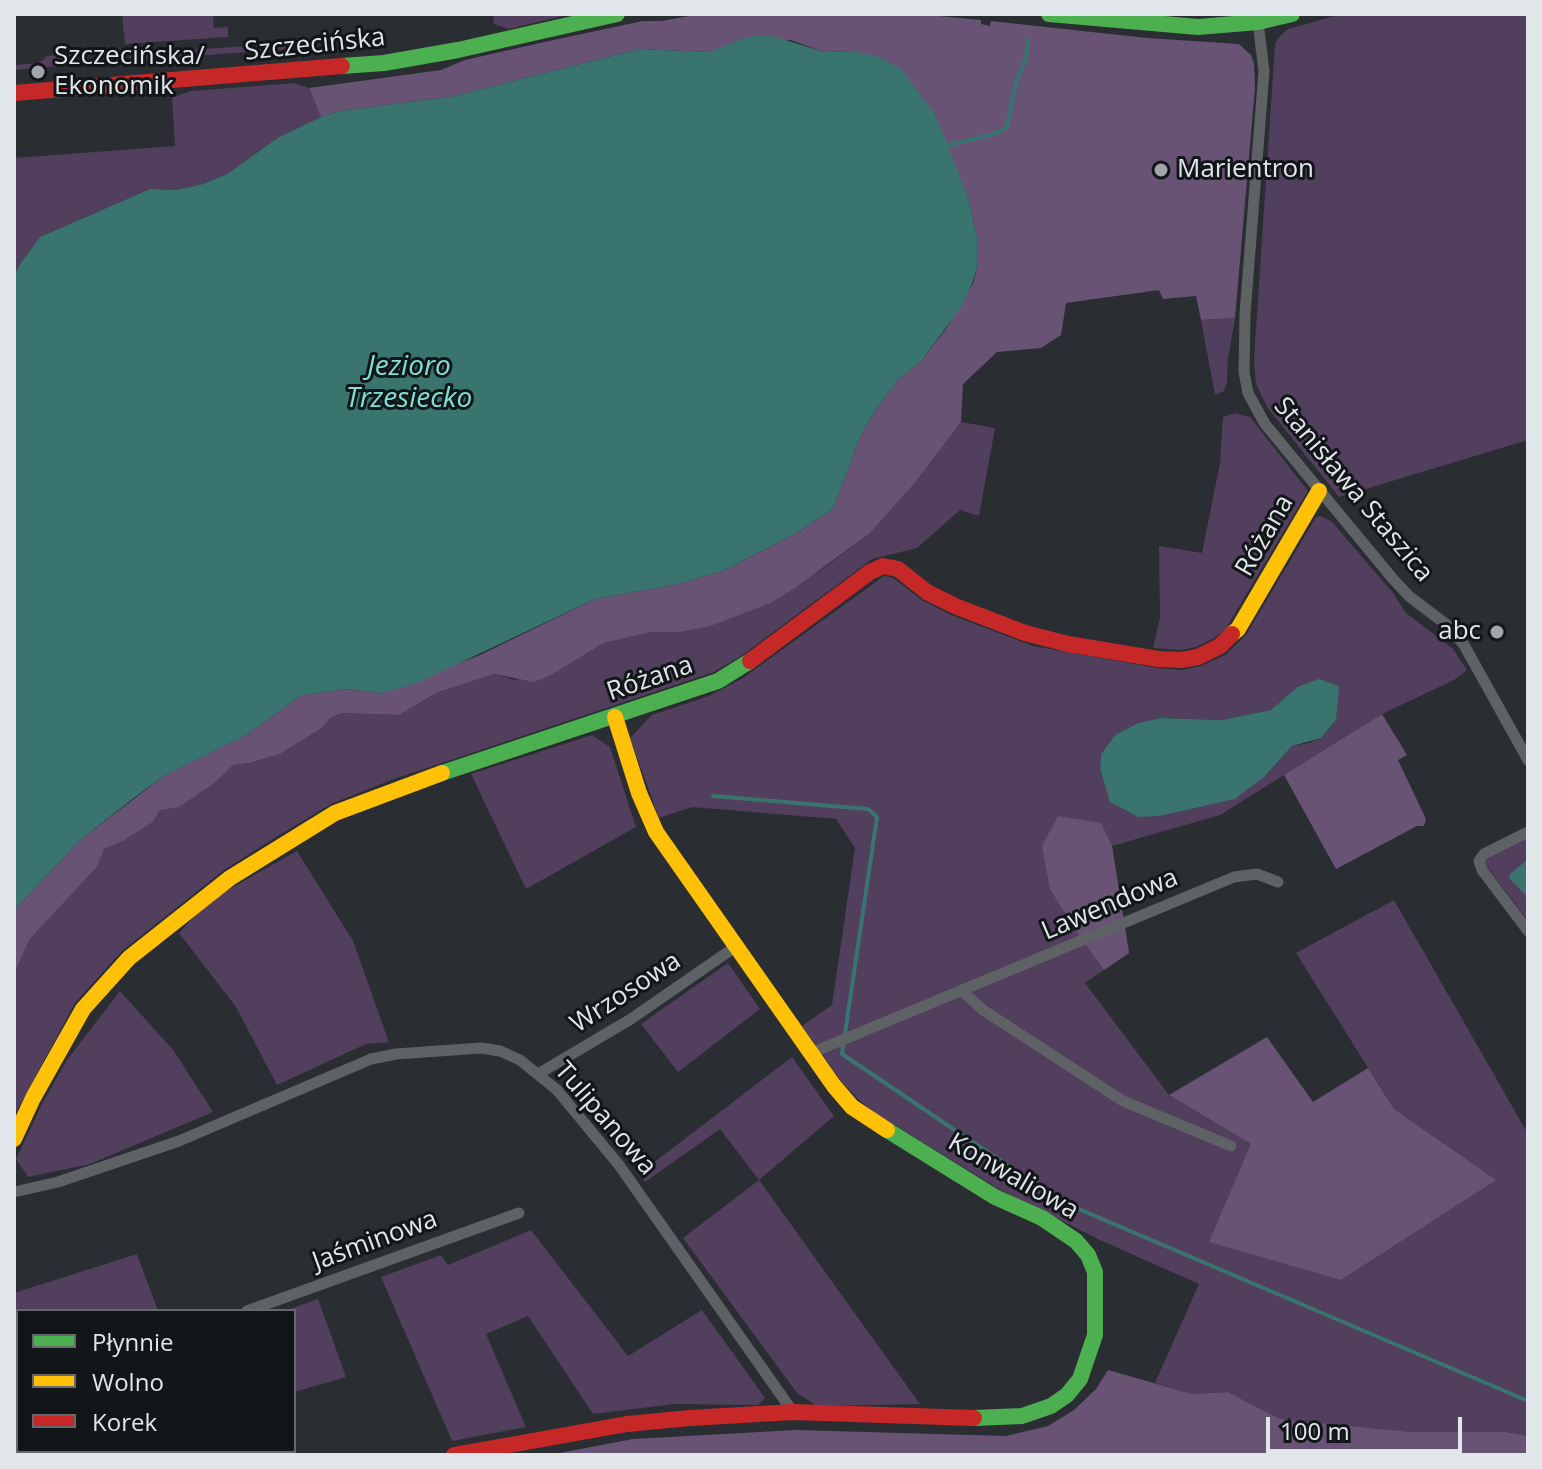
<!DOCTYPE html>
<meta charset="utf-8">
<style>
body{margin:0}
#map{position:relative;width:1542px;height:1469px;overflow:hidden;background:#2a2e32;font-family:"Open Sans",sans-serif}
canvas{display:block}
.frame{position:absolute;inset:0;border:16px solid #e1e6ea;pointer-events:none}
.legend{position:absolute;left:16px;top:1309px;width:280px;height:144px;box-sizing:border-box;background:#121619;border:2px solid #65696d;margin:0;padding:10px 14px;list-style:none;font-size:24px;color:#e1e6ea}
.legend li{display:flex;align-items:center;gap:16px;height:40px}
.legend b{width:40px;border:2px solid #65696d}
.scale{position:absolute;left:1266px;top:1417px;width:196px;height:36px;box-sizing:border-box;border:4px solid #e1e6ea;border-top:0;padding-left:10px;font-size:24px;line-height:28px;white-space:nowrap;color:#e1e6ea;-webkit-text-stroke:6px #121619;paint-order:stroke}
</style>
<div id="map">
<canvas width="1542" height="1469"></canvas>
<div class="frame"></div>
<ul class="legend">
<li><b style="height:10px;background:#4caf50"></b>Płynnie</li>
<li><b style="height:10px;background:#ffc107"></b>Wolno</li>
<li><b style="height:10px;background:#c62828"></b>Korek</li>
</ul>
<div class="scale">100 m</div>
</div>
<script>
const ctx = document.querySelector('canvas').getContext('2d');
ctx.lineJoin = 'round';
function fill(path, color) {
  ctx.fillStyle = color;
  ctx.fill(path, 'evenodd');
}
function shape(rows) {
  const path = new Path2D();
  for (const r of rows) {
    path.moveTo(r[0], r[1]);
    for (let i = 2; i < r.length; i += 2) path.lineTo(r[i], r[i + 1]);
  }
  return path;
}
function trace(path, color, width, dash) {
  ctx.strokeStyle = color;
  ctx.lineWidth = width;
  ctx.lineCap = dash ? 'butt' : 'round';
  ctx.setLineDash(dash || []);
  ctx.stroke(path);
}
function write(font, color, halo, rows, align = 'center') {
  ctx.font = font + ' "Open Sans",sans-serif';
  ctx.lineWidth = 6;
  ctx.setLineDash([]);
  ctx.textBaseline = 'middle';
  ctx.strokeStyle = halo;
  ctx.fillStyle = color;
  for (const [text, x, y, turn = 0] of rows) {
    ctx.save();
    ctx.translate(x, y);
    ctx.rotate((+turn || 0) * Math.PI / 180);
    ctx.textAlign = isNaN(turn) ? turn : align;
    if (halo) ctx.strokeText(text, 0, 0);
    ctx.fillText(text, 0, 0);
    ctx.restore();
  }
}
fill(shape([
 [122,14,213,14,214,28,228,27,228,37,125,44],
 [493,14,572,14,508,29,494,24],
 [1342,14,1528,14,1528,440,1339,497,1267,407,1256,384,1254,360,1275,44,1280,36,1288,29],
 [299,42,300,48,254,52,254,46],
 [247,46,247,52,130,61,129,54],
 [74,53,87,59,106,57,109,62,14,70,14,65,39,63,47,56],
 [294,83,309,88,321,117,279,137,227,174,203,184,176,190,150,189,40,237,20,264,14,276,14,158,175,146,172,97,192,91],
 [1235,318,1228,359,1227,383,1224,391,1215,395,1201,320],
 [1235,413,1250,417,1308,491,1225,630,1214,638,1196,647,1181,650,1153,648,1160,618,1159,546,1202,553,1220,463,1223,417],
 [961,422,995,428,979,516,960,510,917,548,872,559,741,656,714,672,394,779,331,804,276,837,224,870,122,951,75,1003,14,1116,14,973,30,939,97,867,104,849,123,841,153,822,160,810,233,765,249,763,280,754,322,728,330,718,342,713,399,715,438,692,478,678,494,674,515,680,553,674,604,643,651,632,681,632,711,626,771,603,828,565,869,534,914,484],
 [1321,516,1332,522,1394,594,1405,612,1453,649,1467,670,1454,680,1382,714,1220,815,1112,846,1129,953,1085,983,1169,1095,1251,1144,1341,1280,1495,1180,1394,1109,1296,953,1394,900,1528,1134,1528,1436,1506,1432,1411,1432,1280,1419,1228,1392,1192,1394,1155,1383,1199,1284,1100,1240,999,1189,875,1113,859,1100,841,1081,802,1026,832,1005,855,848,836,819,692,807,659,818,630,738,652,715,709,696,743,678,884,576,893,578,922,600,951,615,1033,646,1157,668,1182,670,1201,666,1225,655,1246,635,1316,517],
 [1297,687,1336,720,1321,738,1309,743,1292,746,1265,776,1138,817,1111,802,1100,770,1101,754,1115,735,1138,723,1160,718,1222,720,1271,710],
 [592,735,610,747,636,827,526,889,471,774],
 [1528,838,1528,921,1485,864,1488,858],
 [297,851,353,941,389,1042,366,1044,277,1085,236,1007,179,933,210,900],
 [728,963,760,1009,678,1072,641,1024],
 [120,991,174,1051,213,1112,90,1164,28,1177,16,1159,42,1104,67,1060],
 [792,1057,834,1116,759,1180,920,1404,817,1406,797,1393,683,1238,759,1180,720,1129,645,1182,640,1173],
 [531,1230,628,1356,702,1310,765,1398,758,1405,674,1404,593,1414,528,1316,486,1334,526,1427,452,1441,381,1277,441,1255,448,1265],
 [137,1254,158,1311,18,1311,18,1359,14,1359,14,1293],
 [318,1299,346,1377,294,1392,294,1311,284,1311],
 [181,1451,276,1451,277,1455,182,1455]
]), '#523e5d');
fill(shape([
 [701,14,917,14,981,20,981,24,990,26,991,21,1147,38,1239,44,1251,55,1254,64,1255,87,1235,318,1201,320,1196,296,1163,299,1159,290,1066,303,1061,335,1041,348,997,352,963,384,961,422,914,484,869,534,795,588,771,603,711,626,681,632,651,632,604,643,553,674,534,682,494,674,438,692,399,715,342,713,330,718,322,728,280,754,249,763,233,765,214,783,179,807,160,810,153,822,123,841,104,849,97,867,30,939,14,973,14,910,80,840,164,776,246,735,302,695,347,689,381,693,480,655,595,599,678,584,723,571,793,535,833,509,860,437,877,408,897,381,922,360,946,329,973,284,978,263,977,237,969,201,934,113,853,51,824,52,791,40,727,46,709,52,639,49,450,97,340,111,321,117,309,88,441,70,465,60,549,41,643,21,661,21],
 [1382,714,1407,755,1398,760,1426,819,1424,826,1417,826,1336,869,1284,775],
 [1058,816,1101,823,1112,846,1129,953,1104,970,1076,931,1050,889,1042,846],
 [1267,1037,1313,1102,1368,1068,1394,1109,1496,1180,1341,1280,1209,1242,1251,1144,1169,1095],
 [1108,1370,1192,1394,1228,1392,1280,1419,1411,1432,1506,1432,1528,1436,1528,1455,549,1455,633,1439,796,1430,1006,1436,1048,1426,1074,1410,1096,1389]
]), '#685375');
fill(shape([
 [769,35,824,52,853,51,880,57,902,70,934,113,946,140,969,201,977,237,978,263,972,284,962,306,922,360,897,381,877,408,860,437,833,509,793,535,723,571,678,584,595,599,415,684,381,693,347,689,302,695,246,735,164,776,135,797,80,840,14,910,14,276,20,264,40,237,150,189,176,190,203,184,227,174,279,137,321,117,340,111,450,97,639,49,709,52,747,37],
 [1319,679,1339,686,1336,720,1321,738,1292,746,1265,776,1235,799,1159,816,1138,817,1110,802,1100,769,1101,754,1115,735,1138,723,1160,718,1222,720,1271,710,1297,687],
 [1528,859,1528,898,1509,878,1510,874]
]), '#3a746f');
trace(shape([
 [949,145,997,133,1007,127,1015,86,1026,58,1028,39],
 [713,796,868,809,877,817,842,1054,1060,1201,1528,1401]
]), '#3a746f', 4);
trace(shape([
 [1258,22,1264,71,1245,314,1244,372,1248,393,1265,424,1393,579,1410,597,1447,625,1464,645,1528,760],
 [1528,832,1484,854,1479,861,1482,870,1528,931],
 [961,990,983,1010,1123,1101,1231,1146],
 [811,1053,1234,877,1257,874,1278,882],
 [538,1074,631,1019,735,947],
 [14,1192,58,1182,179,1141,371,1059,396,1054,481,1048,500,1051,520,1060,557,1090,619,1165,793,1412],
 [247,1311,519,1213],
 [14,1370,18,1369]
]), '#5f6265', 11);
trace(shape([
 [1049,14,1198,27,1258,22,1292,14],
 [342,66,384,63,458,50,617,14],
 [442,773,718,681,750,661],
 [887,1130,995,1197,1042,1218,1076,1241,1088,1255,1095,1272,1095,1335,1080,1379,1067,1395,1051,1406,1022,1416,974,1418]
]), '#4caf50', 16);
trace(shape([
 [1232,634,1238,629,1319,491],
 [615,717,639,793,656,832,834,1086,852,1107,887,1130],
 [14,1139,33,1098,83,1009,129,958,230,878,335,813,442,773]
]), '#ffc107', 16);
trace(shape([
 [14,93,342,66],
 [750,661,870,572,883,566,898,569,927,592,955,606,1025,633,1068,644,1158,659,1181,660,1198,657,1220,646,1232,634],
 [454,1455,627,1424,690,1418,793,1412,974,1418]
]), '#c62828', 16);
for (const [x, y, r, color] of [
 [38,72,8,"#a1a6aa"],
 [1161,170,8,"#a1a6aa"],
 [1497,632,8,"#a1a6aa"]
]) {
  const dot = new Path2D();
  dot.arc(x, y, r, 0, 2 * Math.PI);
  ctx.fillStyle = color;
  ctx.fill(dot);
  trace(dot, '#121619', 3);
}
write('26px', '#e1e6ea', '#121619', [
 ["Szczecińska",315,45,-6],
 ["Stanisława Staszica",1353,490,50],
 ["Różana",1265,536,-60],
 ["Różana",650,679,-19],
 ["Lawendowa",1110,905,-23],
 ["Wrzosowa",626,993,-33],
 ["Tulipanowa",605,1119,49],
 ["Konwaliowa",1013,1177,30],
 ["Jaśminowa",375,1241,-20]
]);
write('26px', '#e1e6ea', '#121619', [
 ["Szczecińska/",54,57],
 ["Ekonomik",54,87],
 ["Marientron",1177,170],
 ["abc",1481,632,"right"]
], 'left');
write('italic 28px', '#7de1d6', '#121619', [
 ["Jezioro",409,367],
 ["Trzesiecko",409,399]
]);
</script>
